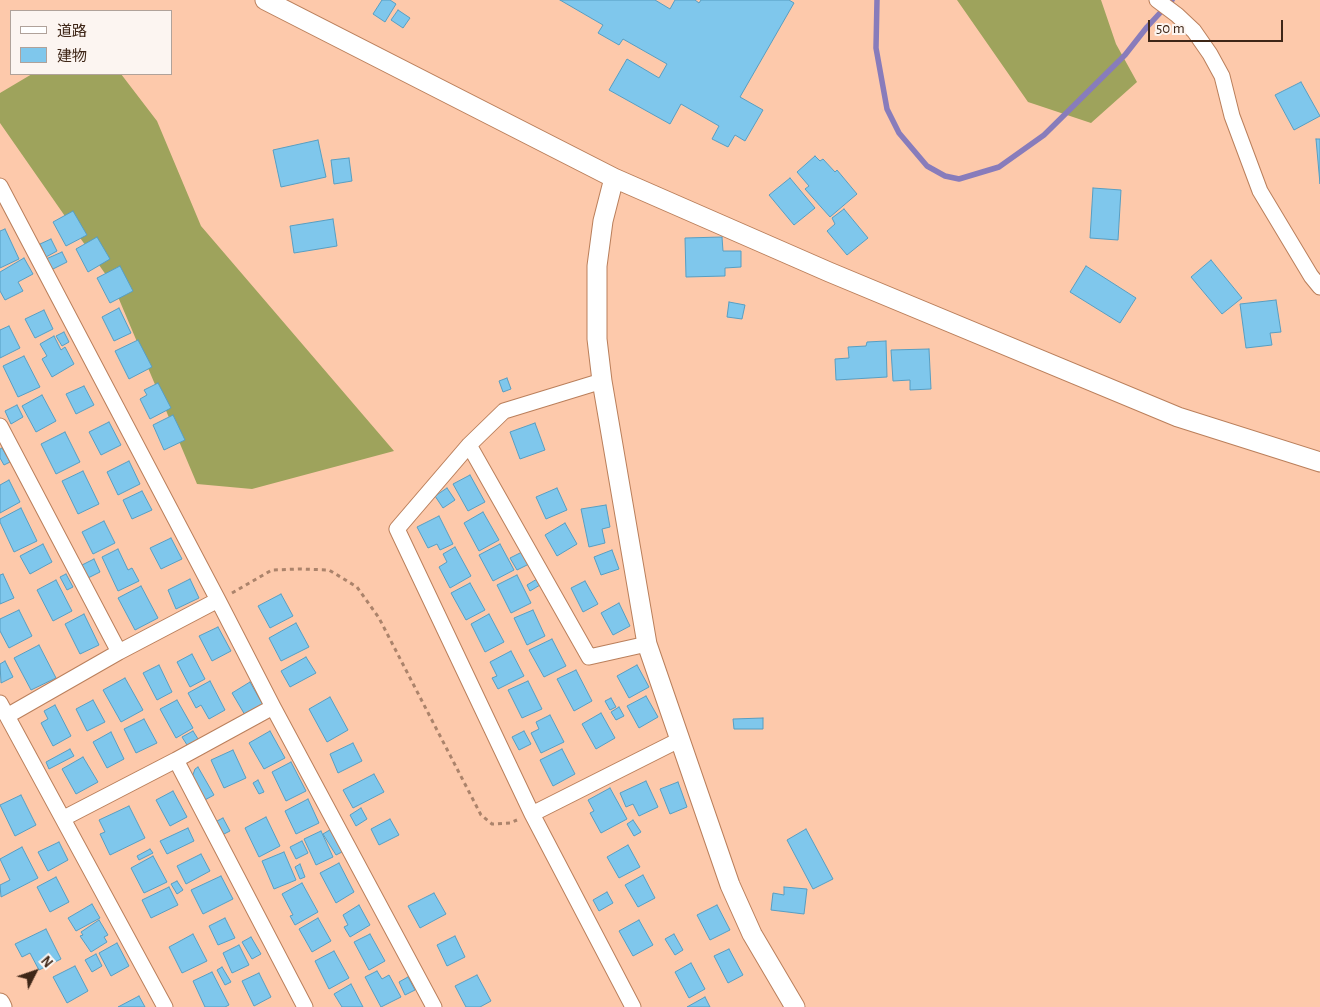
<!DOCTYPE html>
<meta charset="utf-8">
<style>
body{margin:0}
#map{position:relative;width:1320px;height:1007px;overflow:hidden;background:#fdc9ab;font-family:"Alegreya Sans","Noto Sans JP",sans-serif}
canvas{display:block}
.legend{position:absolute;left:10px;top:10px;width:162px;height:65px;box-sizing:border-box;background:#fcf5f1;border:1px solid #b0a29a;margin:0;padding:6px 9px;list-style:none;font-size:15px;color:#3e2617}
.legend li{display:flex;align-items:center;gap:10px;height:25px}
.legend b{width:25px;border:1px solid #b0a29a}
.north{position:absolute;left:10px;top:947px;width:50px;height:50px;-webkit-text-stroke:4px #fcf5f1;paint-order:stroke;rotate:49deg;font-size:14px;font-weight:700;line-height:20px;text-align:center;color:#3e2617}
.north::after{content:'';display:block;margin:auto;width:18px;height:22px;background:#3e2617;clip-path:polygon(50% 0,100% 100%,50% 72%,0 100%)}
.scale{position:absolute;left:1148px;top:20px;width:135px;height:22px;box-sizing:border-box;border:2px solid #3e2617;border-top:0;padding-left:6px;font-size:15px;line-height:18px;white-space:nowrap;color:#3e2617;-webkit-text-stroke:4px #fcf5f1;paint-order:stroke}
</style>
<div id="map">
<canvas width="1320" height="1007"></canvas>
<ul class="legend">
<li><b style="height:6px;background:#fff"></b>道路</li>
<li><b style="height:14px;background:#7fc7ec"></b>建物</li>
</ul>
<div class="north">N</div>
<div class="scale">50 m</div>
</div>
<script>
const ctx = document.querySelector('canvas').getContext('2d');
ctx.lineJoin = 'round';
function fill(path, color) {
  ctx.fillStyle = color;
  ctx.fill(path, 'evenodd');
}
function shape(rows) {
  const path = new Path2D();
  for (const r of rows) {
    path.moveTo(r[0], r[1]);
    for (let i = 2; i < r.length; i += 2) path.lineTo(r[i], r[i + 1]);
  }
  return path;
}
function trace(path, color, width, dash) {
  ctx.strokeStyle = color;
  ctx.lineWidth = width;
  ctx.lineCap = dash ? 'butt' : 'round';
  ctx.setLineDash(dash || []);
  ctx.stroke(path);
}
fill(shape([
 [957,0,1101,0,1116,44,1137,82,1091,123,1028,102],
 [32,74,121,74,157,121,201,226,394,451,252,489,197,484,113,285,0,123,0,93]
]), '#9ea35c');
trace(shape([
 [877,0,876,48,887,109,899,133,927,166,945,176,959,179,999,167,1044,135,1125,55,1147,27,1172,0]
]), '#887cbb', 5.5);
const building = shape([
 [382,0,390,0,396,4,385,22,373,14,382,0],
 [560,0,655,0,670,9,675,0,695,0,699,3,701,0,789,0,794,3,740,97,763,110,745,141,735,135,728,147,712,139,719,126,681,104,670,124,609,90,627,59,659,78,667,64,623,39,619,45,598,33,603,25,560,0],
 [398,10,410,18,403,28,391,20,398,10],
 [1301,82,1320,116,1294,130,1275,95,1301,82],
 [1316,139,1320,139,1320,184,1316,139],
 [318,140,326,177,281,187,273,150,318,140],
 [815,156,820,161,823,159,835,172,837,170,857,194,830,217,805,189,809,186,797,172,815,156],
 [349,158,352,181,334,184,331,160,349,158],
 [790,178,815,208,794,225,769,195,790,178],
 [1093,188,1121,190,1118,240,1090,238,1093,188],
 [844,209,868,238,847,255,827,231,835,224,832,218,844,209],
 [73,211,87,235,66,246,53,222,73,211],
 [333,219,337,246,294,253,290,226,333,219],
 [5,229,19,259,0,268,0,231,5,229],
 [97,237,110,259,88,272,76,249,97,237],
 [722,237,723,251,741,251,741,267,725,268,725,276,686,277,685,238,722,237],
 [51,239,57,251,46,257,40,244,51,239],
 [62,252,67,262,51,270,46,259,62,252],
 [24,258,33,274,18,282,23,291,5,300,0,291,0,272,24,258],
 [1211,260,1242,298,1222,314,1191,277,1211,260],
 [120,266,133,291,110,303,97,278,120,266],
 [1086,266,1136,298,1120,323,1070,292,1086,266],
 [1276,300,1281,332,1270,333,1272,345,1246,348,1240,304,1276,300],
 [729,302,745,305,742,319,727,317,729,302],
 [119,308,131,333,114,341,102,317,119,308],
 [44,310,53,329,35,338,25,319,44,310],
 [9,326,20,348,0,358,0,330,9,326],
 [64,332,69,342,62,346,56,336,64,332],
 [54,336,61,350,65,347,74,364,52,377,42,359,47,356,40,344,54,336],
 [138,340,152,367,129,379,115,351,138,340],
 [886,341,887,377,836,380,835,359,849,358,848,347,866,346,867,342,886,341],
 [929,349,931,389,910,390,910,380,893,381,891,350,929,349],
 [24,356,40,387,18,397,3,366,24,356],
 [507,378,511,389,503,392,499,381,507,378],
 [158,383,171,408,150,419,140,399,147,395,144,390,158,383],
 [84,386,94,405,76,414,66,394,84,386],
 [42,395,56,421,36,432,22,406,42,395],
 [17,405,23,417,11,424,5,411,17,405],
 [173,415,185,440,164,450,153,425,173,415],
 [109,422,121,445,101,455,89,432,109,422],
 [535,423,545,450,520,459,510,432,535,423],
 [65,432,80,462,56,474,41,444,65,432],
 [2,448,10,462,4,465,0,458,0,449,2,448],
 [129,461,140,484,118,495,107,472,129,461],
 [83,471,99,504,78,514,62,481,83,471],
 [470,475,485,502,468,511,453,484,470,475],
 [9,480,20,502,0,513,0,485,9,480],
 [447,488,455,500,443,508,435,496,447,488],
 [557,488,567,510,546,519,536,497,557,488],
 [142,491,152,510,132,519,123,500,142,491],
 [606,505,610,527,602,529,605,543,589,547,581,509,606,505],
 [21,508,37,541,14,552,0,522,0,519,21,508],
 [483,512,499,540,479,551,464,523,483,512],
 [439,516,453,544,440,550,437,544,428,548,417,527,439,516],
 [104,521,115,543,93,554,82,532,104,521],
 [565,523,577,544,557,556,545,535,565,523],
 [171,538,182,559,161,569,150,548,171,538],
 [43,544,52,562,30,574,20,556,43,544],
 [500,544,514,570,493,581,479,555,500,544],
 [455,547,471,576,450,588,439,567,447,562,443,554,455,547],
 [118,549,128,570,132,568,139,581,118,591,102,557,118,549],
 [612,550,619,569,601,575,594,557,612,550],
 [522,552,529,564,517,570,510,558,522,552],
 [94,559,100,572,88,578,82,565,94,559],
 [3,574,14,598,0,604,0,575,3,574],
 [66,574,73,587,67,590,60,577,66,574],
 [517,575,531,603,511,613,497,585,517,575],
 [190,579,199,598,176,609,168,590,190,579],
 [537,579,540,585,530,591,527,585,537,579],
 [56,580,72,611,53,621,37,590,56,580],
 [585,581,598,604,583,612,571,588,585,581],
 [470,583,485,610,466,620,451,593,470,583],
 [141,586,158,618,135,630,118,598,141,586],
 [281,594,293,616,270,628,258,606,281,594],
 [619,603,630,626,613,635,601,613,619,603],
 [19,610,32,636,9,648,0,631,0,619,19,610],
 [533,610,545,636,527,645,514,618,533,610],
 [84,614,99,645,80,654,65,624,84,614],
 [489,614,504,642,485,652,471,624,489,614],
 [296,623,309,647,281,661,269,638,296,623],
 [218,627,231,651,212,661,199,636,218,627],
 [552,639,566,666,544,677,529,650,552,639],
 [39,645,56,678,31,690,14,658,39,645],
 [511,651,524,676,498,689,492,678,497,676,490,662,511,651],
 [192,654,205,679,190,687,177,662,192,654],
 [306,657,316,673,290,687,281,671,306,657],
 [5,661,13,677,1,683,0,664,5,661],
 [159,665,172,692,157,700,143,673,159,665],
 [637,665,649,687,629,698,617,676,637,665],
 [576,670,592,701,574,711,557,679,576,670],
 [125,678,143,710,121,722,103,690,125,678],
 [210,681,225,710,209,719,201,705,196,708,188,693,210,681],
 [528,681,542,709,522,718,508,690,528,681],
 [250,682,263,705,245,715,232,693,250,682],
 [646,696,658,717,639,728,627,706,646,696],
 [330,697,348,730,327,742,309,709,330,697],
 [611,698,616,707,610,710,605,701,611,698],
 [93,700,105,722,87,731,76,709,93,700],
 [177,700,193,728,176,738,160,709,177,700],
 [55,705,71,736,53,746,41,723,48,719,44,711,55,705],
 [619,707,624,716,616,720,611,712,619,707],
 [601,713,615,738,596,749,582,724,601,713],
 [550,715,564,742,541,753,531,733,539,729,536,722,550,715],
 [763,718,763,729,734,729,733,719,763,718],
 [144,719,157,743,136,753,124,729,144,719],
 [193,731,200,742,189,748,182,737,193,731],
 [270,731,285,758,264,769,249,743,270,731],
 [524,731,531,744,519,750,512,737,524,731],
 [111,732,124,759,107,768,93,742,111,732],
 [353,743,362,761,338,773,330,754,353,743],
 [70,749,74,756,49,769,46,762,70,749],
 [562,749,575,774,553,786,540,760,562,749],
 [233,750,246,778,224,788,211,760,233,750],
 [83,757,98,782,76,794,62,769,83,757],
 [291,762,306,791,286,801,272,772,291,762],
 [198,767,214,795,203,801,191,780,195,769,198,767],
 [374,774,384,792,353,808,343,790,374,774],
 [258,780,264,792,259,794,253,783,258,780],
 [646,781,658,807,639,816,633,804,626,807,620,793,646,781],
 [678,782,687,807,670,814,660,789,678,782],
 [610,788,627,819,601,833,590,813,594,811,588,800,610,788],
 [173,791,187,817,170,826,156,800,173,791],
 [21,795,36,825,15,836,0,805,21,795],
 [308,799,319,823,296,834,285,811,308,799],
 [129,806,145,838,110,855,100,834,105,832,99,820,129,806],
 [361,808,367,819,356,826,350,815,361,808],
 [266,817,280,846,259,857,245,828,266,817],
 [223,818,230,831,222,835,215,822,223,818],
 [390,819,399,835,379,845,371,829,390,819],
 [633,820,641,832,634,836,627,824,633,820],
 [188,828,194,841,167,854,160,841,188,828],
 [333,828,346,850,336,855,323,834,333,828],
 [806,829,833,879,813,889,787,840,806,829],
 [321,831,333,857,316,865,304,839,321,831],
 [302,841,308,853,296,859,290,847,302,841],
 [59,842,68,860,48,871,38,852,59,842],
 [628,845,640,867,619,878,607,857,628,845],
 [22,847,38,878,1,897,0,885,10,880,0,859,22,847],
 [150,849,153,853,139,860,137,856,150,849],
 [284,852,296,880,274,889,262,861,284,852],
 [201,854,210,871,186,884,177,866,201,854],
 [153,856,167,882,144,893,131,868,153,856],
 [339,863,354,892,336,903,320,873,339,863],
 [300,864,305,877,300,879,295,867,300,864],
 [643,875,655,898,638,907,625,885,643,875],
 [221,876,233,899,203,914,191,890,221,876],
 [56,877,69,902,50,912,37,887,56,877],
 [177,881,183,890,177,894,171,884,177,881],
 [302,883,318,912,295,925,290,916,293,915,282,894,302,883],
 [169,887,178,905,151,918,142,900,169,887],
 [784,887,807,889,804,914,771,910,773,893,784,895,784,887],
 [607,892,613,903,599,911,593,900,607,892],
 [434,893,446,914,420,928,408,906,434,893],
 [92,904,100,918,76,931,68,918,92,904],
 [359,905,370,925,350,937,344,927,348,925,343,915,359,905],
 [717,905,730,930,710,940,697,915,717,905],
 [225,918,235,938,218,945,209,926,225,918],
 [318,918,331,941,312,952,299,929,318,918],
 [99,920,108,935,104,937,107,942,91,952,80,936,83,935,81,932,99,920],
 [639,920,653,945,633,956,619,931,639,920],
 [46,929,61,959,39,970,30,953,22,957,15,944,46,929],
 [193,934,207,961,182,973,169,947,193,934],
 [370,934,385,961,369,970,354,942,370,934],
 [674,934,683,950,675,955,665,939,674,934],
 [455,936,465,957,447,966,437,945,455,936],
 [251,937,261,954,252,959,242,942,251,937],
 [117,943,129,966,111,976,99,953,117,943],
 [239,945,249,965,232,973,223,953,239,945],
 [729,949,743,975,728,983,714,956,729,949],
 [334,951,349,978,329,989,315,961,334,951],
 [96,954,102,966,92,972,85,960,96,954],
 [691,963,705,989,689,998,675,972,691,963],
 [75,966,88,991,67,1003,53,977,75,966],
 [222,967,231,982,225,985,217,970,222,967],
 [377,971,382,979,389,975,401,997,381,1007,365,977,377,971],
 [212,972,229,1005,225,1007,205,1007,193,981,212,972],
 [259,973,271,997,254,1006,242,981,259,973],
 [477,975,491,1001,480,1007,466,1007,455,986,477,975],
 [408,977,415,990,405,995,399,982,408,977],
 [351,984,363,1007,342,1007,334,994,351,984],
 [139,996,145,1007,118,1007,139,996],
 [705,997,710,1007,687,1007,705,997]
]);
fill(building, '#7fc7ec');
trace(building, '#579ec2', 1);
const minor = shape([
 [1157,0,1177,15,1194,31,1210,54,1222,76,1232,116,1260,191,1311,276,1320,287],
 [0,186,218,600,273,707,434,1007],
 [602,381,504,411,469,445,397,529,532,814,633,1007],
 [0,426,119,652],
 [469,445,589,657,647,644],
 [0,703,165,1007],
 [7,716,119,652,218,600],
 [176,760,305,1007],
 [532,814,679,740],
 [64,818,176,760,273,707]
]);
const tertiary = shape([
 [265,0,614,178,829,272,1178,417,1320,462],
 [614,178,603,221,597,266,597,339,602,381,647,644,730,885,752,934,795,1007],
 [0,1003,2,1007]
]);
trace(minor, '#ba7f5b', 17);
trace(tertiary, '#ba7f5b', 21);
trace(shape([
 [232,593,272,570,300,569,329,570,357,587,379,618,481,815,492,824,510,823,517,820]
]), '#ab836b', 3, [4, 4]);
trace(minor, '#fff', 15);
trace(tertiary, '#fff', 19);
</script>
